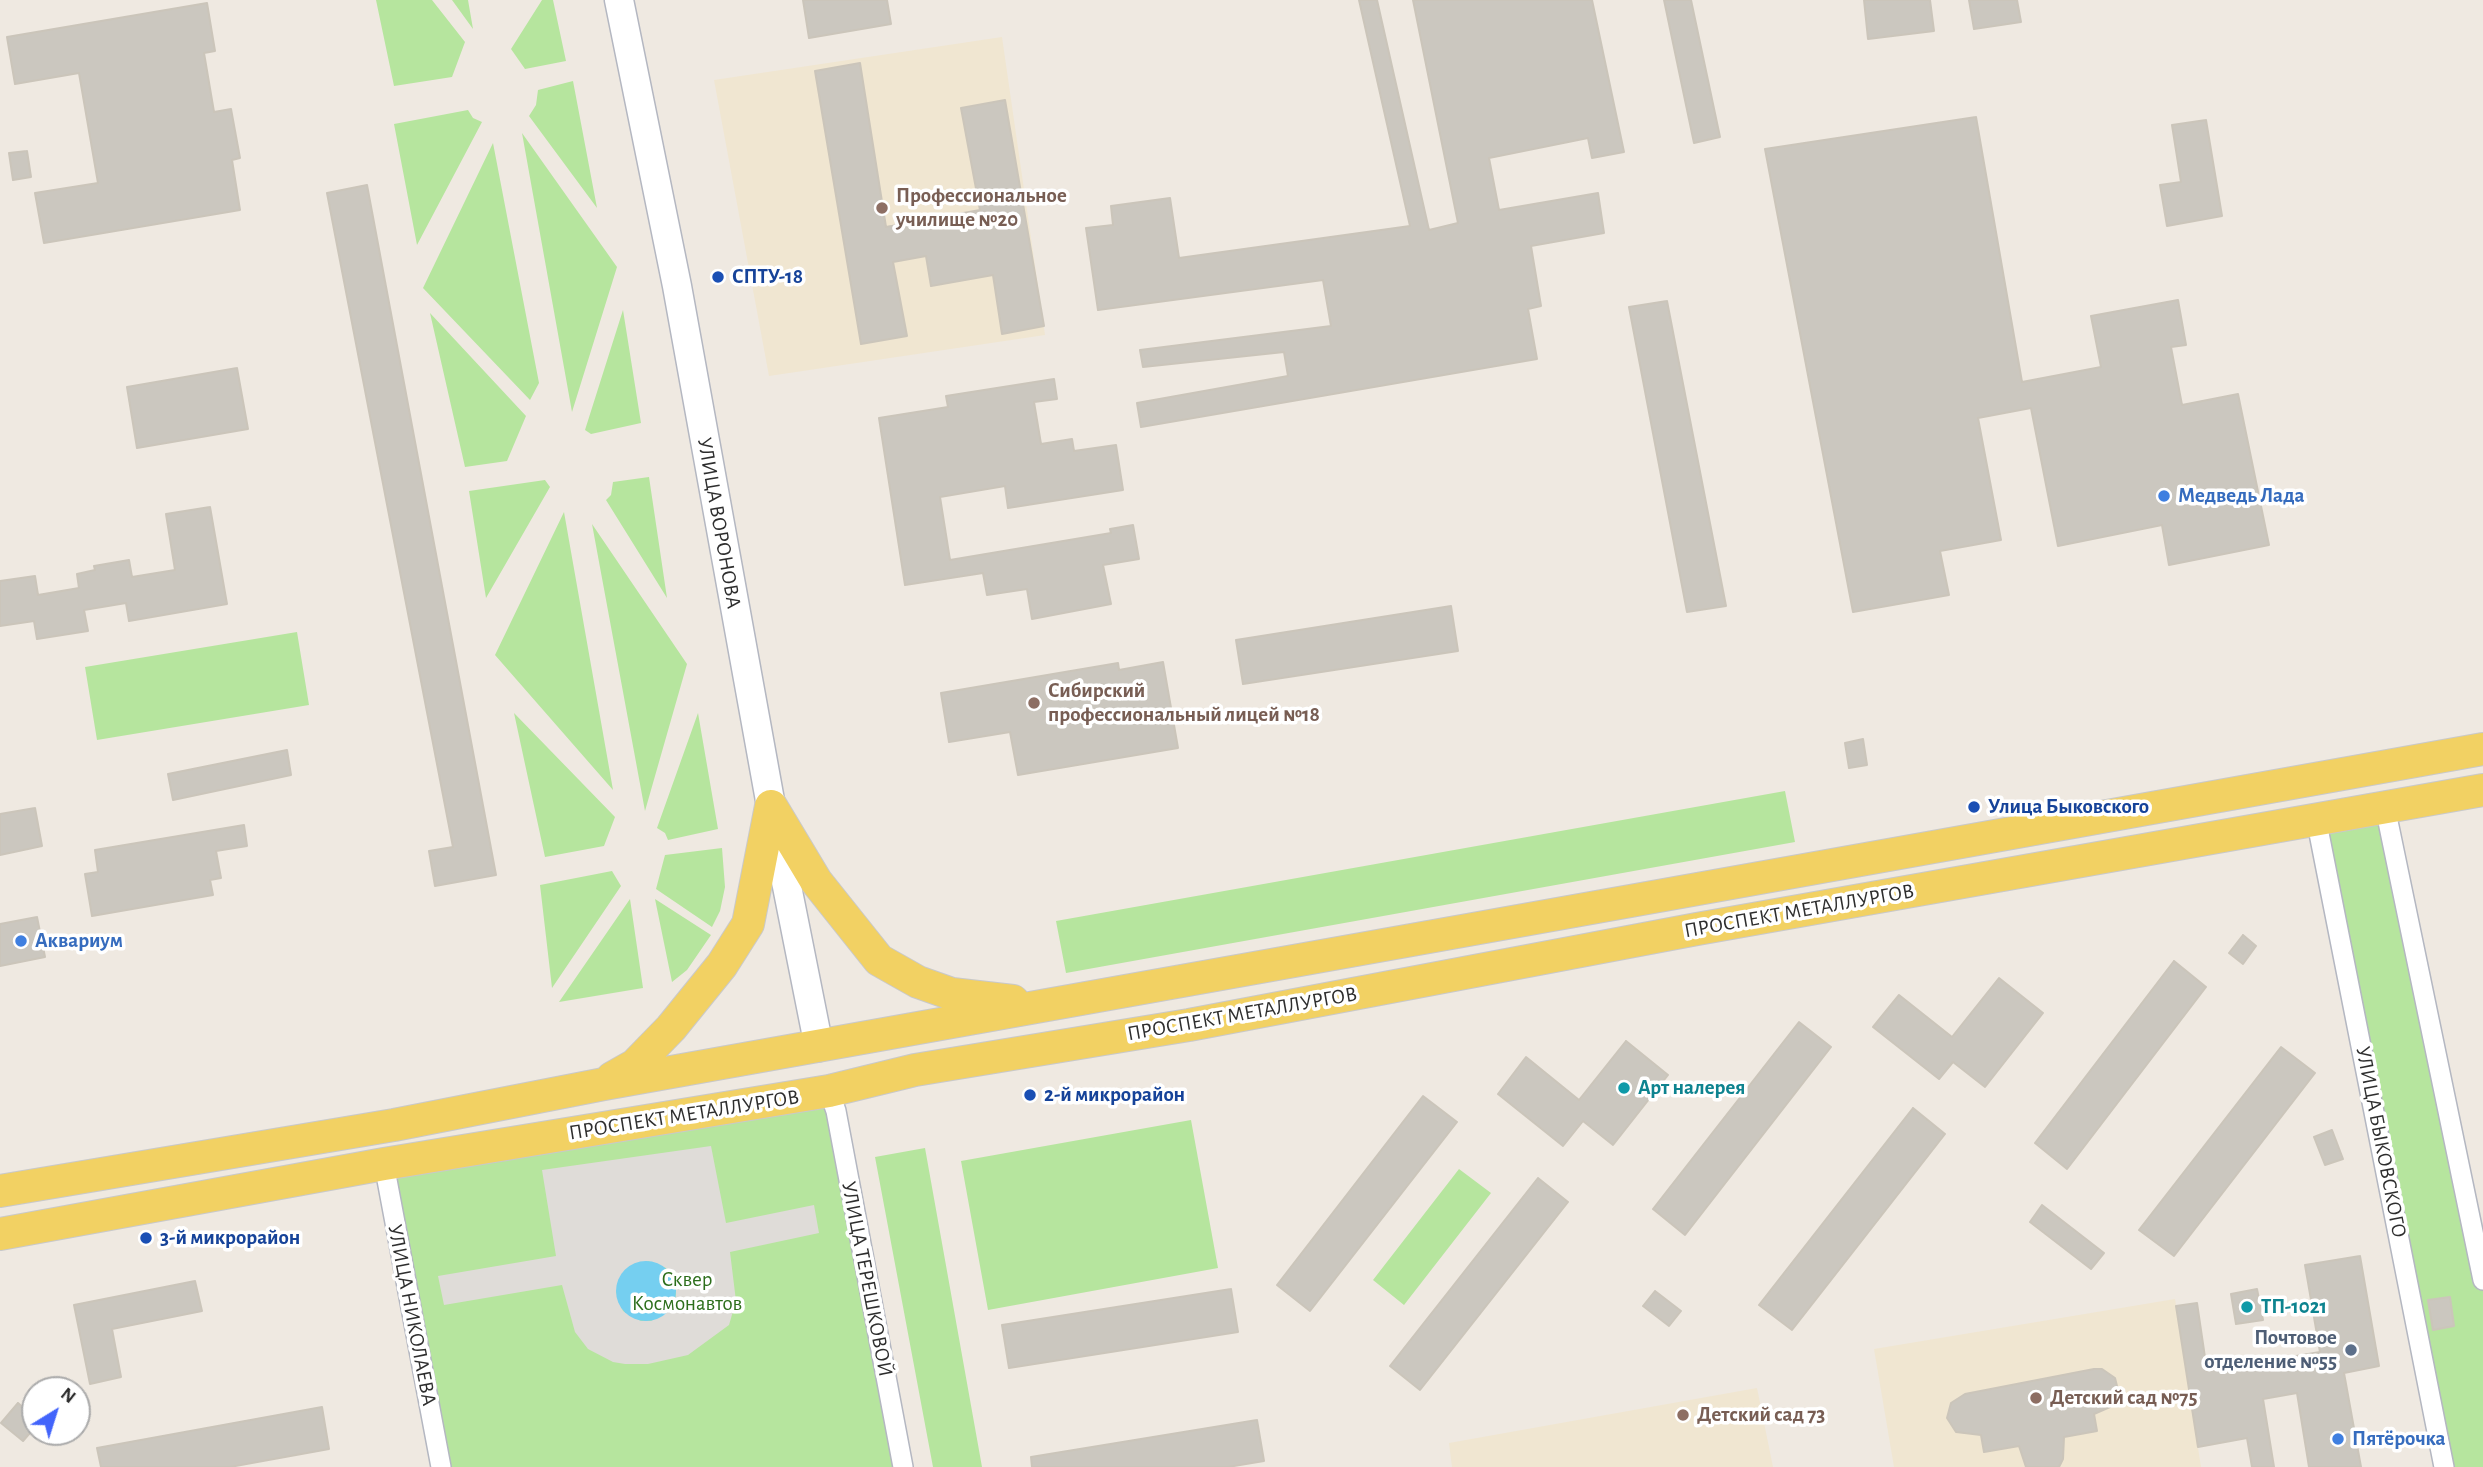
<!DOCTYPE html>
<meta charset="utf-8">
<style>
body{margin:0}
#map{position:relative;width:2483px;height:1467px;overflow:hidden;background:#efe9e1;font-family:"Alegreya Sans",sans-serif}
canvas{display:block}
.north{position:absolute;left:21px;top:1376px;width:70px;height:70px;box-sizing:border-box;background:#fff;border:2px solid #ababab;border-radius:50%;rotate:38deg;font-size:19px;font-weight:700;line-height:28px;text-align:center;color:#2e2e2e}
.north::after{content:'';display:block;margin:auto;width:24px;height:32px;background:#4264fb;clip-path:polygon(50% 0,100% 100%,50% 72%,0 100%)}
</style>
<div id="map">
<canvas width="2483" height="1467"></canvas>
<div class="north">N</div>
</div>
<script>
const ctx = document.querySelector('canvas').getContext('2d');
ctx.lineJoin = 'round';
function fill(path, color) {
  ctx.fillStyle = color;
  ctx.fill(path, 'evenodd');
}
function shape(rows) {
  const path = new Path2D();
  for (const r of rows) {
    if (r.length === 3) {
      path.moveTo(r[0] + r[2], r[1]);
      path.arc(r[0], r[1], r[2], 0, 2 * Math.PI);
      continue;
    }
    path.moveTo(r[0], r[1]);
    for (let i = 2; i < r.length; i += 2) path.lineTo(r[i], r[i + 1]);
  }
  return path;
}
function trace(path, color, width, dash) {
  ctx.strokeStyle = color;
  ctx.lineWidth = width;
  ctx.lineCap = dash ? 'butt' : 'round';
  ctx.setLineDash(dash || []);
  ctx.stroke(path);
}
function write(font, color, halo, rows, align = 'center') {
  ctx.font = font + ' "Alegreya Sans",sans-serif';
  ctx.lineWidth = 7;
  ctx.setLineDash([]);
  ctx.textBaseline = 'middle';
  ctx.strokeStyle = halo;
  ctx.fillStyle = color;
  for (const [text, x, y, turn = 0] of rows) {
    ctx.save();
    ctx.translate(x, y);
    ctx.rotate((+turn || 0) * Math.PI / 180);
    ctx.textAlign = isNaN(turn) ? turn : align;
    if (halo) ctx.strokeText(text, 0, 0);
    ctx.fillText(text, 0, 0);
    ctx.restore();
  }
}
fill(shape([
 [1002,37,1045,335,769,376,714,80],
 [2175,1299,2201,1467,1894,1467,1874,1349],
 [1757,1388,1773,1467,1452,1467,1449,1443]
]), '#f0e6d1');
fill(shape([
 [376,0,432,0,465,42,452,77,394,86],
 [452,0,468,0,473,29],
 [542,0,553,0,566,61,525,69,511,49],
 [573,81,597,208,529,116,536,105,538,90],
 [468,110,473,118,482,122,417,245,394,124],
 [522,133,617,267,572,412],
 [493,143,539,383,530,400,423,288],
 [623,310,641,423,591,434,585,430],
 [430,313,526,416,507,461,465,467],
 [649,477,667,598,606,500,611,495,613,482],
 [545,480,550,487,486,598,469,491],
 [564,512,613,790,495,655],
 [592,524,687,664,645,811],
 [297,632,309,705,97,740,85,667],
 [514,713,615,817,604,846,545,857],
 [698,713,718,829,668,840,665,833,657,828],
 [1785,791,1795,842,1066,973,1056,921],
 [2385,807,2483,1280,2483,1467,2444,1467,2316,818],
 [722,848,725,887,720,911,712,927,656,889,665,855],
 [612,871,621,886,552,988,540,885],
 [630,899,643,988,559,1002],
 [655,899,711,935,687,970,672,982],
 [829,1091,903,1467,441,1467,384,1164],
 [1191,1120,1218,1268,988,1310,961,1161],
 [925,1148,982,1467,933,1467,875,1157],
 [1459,1169,1491,1193,1404,1305,1373,1280]
]), '#b6e59e');
fill(shape([
 [711,1146,726,1223,814,1205,819,1233,730,1252,736,1301,729,1325,688,1355,648,1364,625,1364,613,1362,588,1349,575,1332,562,1285,444,1305,438,1276,556,1256,542,1170],
 [648,1261,666,1268,676,1285,676,1294,674,1304,651,1321,641,1321,623,1311,616,1292]
]), '#dfdcd8');
fill(shape([
 [646,1291,30]
]), '#75cff0');
const building = shape([
 [803,0,887,0,891,24,809,38,803,0],
 [1359,0,1377,0,1429,230,1458,223,1413,0,1592,0,1624,152,1592,158,1588,138,1489,158,1499,210,1598,193,1604,233,1531,246,1541,306,1528,309,1537,359,1141,427,1137,403,1288,376,1284,352,1143,367,1140,350,1331,326,1323,280,1098,310,1086,228,1113,225,1111,206,1170,198,1179,258,1410,226,1359,0],
 [1664,0,1691,0,1720,137,1694,143,1664,0],
 [1864,0,1930,0,1934,31,1868,39,1864,0],
 [1969,0,2017,0,2021,22,1974,29,1969,0],
 [207,3,215,51,204,53,214,112,231,109,240,158,232,160,240,210,44,243,35,193,98,183,79,73,15,84,7,37,207,3],
 [860,63,886,227,980,210,961,108,1005,100,1044,326,1002,334,993,275,931,286,926,256,893,262,907,336,861,344,815,71,860,63],
 [1976,117,2022,382,2101,367,2091,316,2178,300,2186,345,2171,347,2182,405,2238,394,2269,545,2169,565,2162,525,2058,546,2031,408,1978,418,2001,540,1940,551,1949,595,1853,612,1765,149,1976,117],
 [2206,120,2222,216,2167,226,2160,185,2181,182,2172,125,2206,120],
 [27,151,31,177,13,180,9,153,27,151],
 [367,185,496,875,435,886,429,851,453,847,327,193,367,185],
 [1667,301,1726,606,1687,612,1629,307,1667,301],
 [237,368,248,429,137,448,127,387,237,368],
 [1054,379,1057,399,1034,402,1041,444,1072,439,1074,451,1116,445,1123,490,1008,508,1005,486,940,497,950,560,1111,533,1110,529,1133,525,1139,559,1103,565,1111,604,1032,619,1027,589,987,595,983,573,905,585,879,418,948,407,946,396,1054,379],
 [210,507,227,604,129,621,126,603,84,610,88,631,37,639,34,621,0,626,0,581,35,576,38,595,79,588,77,574,95,570,94,566,129,560,132,577,175,570,166,514,210,507],
 [1451,606,1458,651,1243,684,1236,640,1451,606],
 [1163,662,1178,748,1018,775,1010,732,949,742,941,693,1118,663,1119,670,1163,662],
 [1863,739,1867,765,1849,768,1845,743,1863,739],
 [287,750,291,775,173,800,168,774,287,750],
 [35,808,42,846,0,855,0,814,35,808],
 [244,825,247,846,216,851,221,878,210,880,213,895,92,916,85,874,98,872,95,850,244,825],
 [37,917,45,957,0,966,0,924,37,917],
 [2243,935,2256,946,2243,964,2229,953,2243,935],
 [2174,961,2206,987,2067,1169,2035,1143,2174,961],
 [1999,978,2043,1013,1985,1087,1953,1062,1939,1079,1873,1027,1899,995,1952,1037,1999,978],
 [1799,1022,1831,1047,1685,1235,1653,1209,1799,1022],
 [1626,1041,1668,1075,1613,1145,1583,1121,1563,1146,1498,1094,1526,1057,1579,1100,1626,1041],
 [2281,1047,2315,1073,2174,1256,2139,1230,2281,1047],
 [1423,1096,1457,1122,1310,1311,1277,1285,1423,1096],
 [1913,1108,1945,1134,1792,1330,1759,1305,1913,1108],
 [2332,1130,2343,1159,2325,1165,2314,1137,2332,1130],
 [1538,1178,1568,1202,1420,1390,1390,1366,1538,1178],
 [2042,1205,2104,1253,2091,1269,2030,1222,2042,1205],
 [2360,1256,2379,1366,2344,1373,2361,1467,2309,1467,2297,1393,2263,1399,2274,1467,2252,1467,2247,1438,2198,1447,2176,1306,2197,1303,2207,1371,2320,1352,2305,1265,2360,1256],
 [195,1281,202,1311,112,1329,121,1377,90,1384,74,1305,195,1281],
 [1231,1289,1238,1332,1009,1368,1002,1325,1231,1289],
 [2257,1289,2263,1320,2236,1324,2231,1294,2257,1289],
 [1655,1291,1681,1311,1669,1326,1643,1306,1655,1291],
 [2450,1297,2454,1326,2433,1330,2428,1300,2450,1297],
 [2094,1369,2102,1369,2115,1378,2119,1394,2110,1407,2094,1414,2097,1431,2064,1437,2063,1459,2059,1467,2026,1467,2019,1446,1984,1452,1981,1435,1956,1432,1947,1418,1951,1403,1965,1394,2094,1369],
 [18,1403,35,1418,35,1427,23,1441,1,1423,18,1403],
 [322,1407,329,1449,230,1467,101,1467,97,1448,322,1407],
 [1257,1420,1264,1461,1228,1467,1032,1467,1031,1457,1257,1420]
]);
fill(building, '#cbc7bf');
trace(building, '#cbc5ba', 2);
const minor = shape([
 [2385,807,2483,1280],
 [2316,818,2444,1467],
 [829,1091,836,1111,903,1467],
 [384,1164,441,1467]
]);
const secondary = shape([
 [619,0,677,286,771,806,819,1047]
]);
const primary = shape([
 [771,806,816,881,879,960,918,982,952,994,1013,1001],
 [612,1078,635,1065,671,1028,722,965,748,924,771,806],
 [0,1191,394,1125,604,1084,2483,749],
 [0,1234,384,1164,829,1091,915,1070,1189,1025,1697,929,2483,790]
]);
trace(minor, '#b4b7c1', 22);
trace(secondary, '#b4b7c1', 31);
trace(primary, '#c9c9c9', 34);
trace(minor, '#fff', 19);
trace(secondary, '#fff', 28);
trace(primary, '#f2d163', 32);
for (const [x, y, r, color] of [
 [882,208,7,"#8d6e63"],
 [718,277,7,"#1a4fb4"],
 [2164,496,7,"#3f7fe0"],
 [1034,703,7,"#8d6e63"],
 [1974,807,7,"#1a4fb4"],
 [21,941,7,"#3f7fe0"],
 [1624,1088,7,"#0f9aa8"],
 [1030,1095,7,"#1a4fb4"],
 [146,1238,7,"#1a4fb4"],
 [2247,1307,7,"#0f9aa8"],
 [2351,1350,7,"#5c6f8a"],
 [2036,1398,7,"#8d6e63"],
 [1683,1415,7,"#8d6e63"],
 [2338,1439,7,"#3f7fe0"]
]) {
  const dot = new Path2D();
  dot.arc(x, y, r, 0, 2 * Math.PI);
  ctx.fillStyle = color;
  ctx.fill(dot);
  trace(dot, '#fff', 2.5);
}
write('bold 21px', '#785e54', '#fff', [
 ["Профессиональное",896,196],
 ["училище №20",896,220],
 ["Сибирский",1048,691],
 ["профессиональный лицей №18",1048,715],
 ["Детский сад №75",2050,1398],
 ["Детский сад 73",1697,1415]
], 'left');
write('bold 21px', '#164399', '#fff', [
 ["СПТУ-18",732,277],
 ["Улица Быковского",1988,807],
 ["2-й микрорайон",1044,1095],
 ["3-й микрорайон",160,1238]
], 'left');
write('bold 21px', '#366cbe', '#fff', [
 ["Медведь Лада",2178,496],
 ["Аквариум",35,941],
 ["Пятёрочка",2352,1439]
], 'left');
write('21px', '#2e2e2e', '#fff', [
 ["УЛИЦА ВОРОНОВА",719,523,80],
 ["ПРОСПЕКТ МЕТАЛЛУРГОВ",1799,911,-10],
 ["ПРОСПЕКТ МЕТАЛЛУРГОВ",1242,1014,-10],
 ["ПРОСПЕКТ МЕТАЛЛУРГОВ",684,1115,-9],
 ["УЛИЦА БЫКОВСКОГО",2381,1142,79],
 ["УЛИЦА ТЕРЕШКОВОЙ",867,1279,79],
 ["УЛИЦА НИКОЛАЕВА",412,1315,79]
]);
write('bold 21px', '#0d838f', '#fff', [
 ["Арт налерея",1638,1088],
 ["ТП-1021",2261,1307]
], 'left');
write('21px', '#2c6e1b', '#fff', [
 ["Сквер",687,1280],
 ["Космонавтов",687,1304]
]);
write('bold 21px', '#4e5e75', '#fff', [
 ["Почтовое",2337,1338],
 ["отделение №55",2337,1362]
], 'right');
</script>
